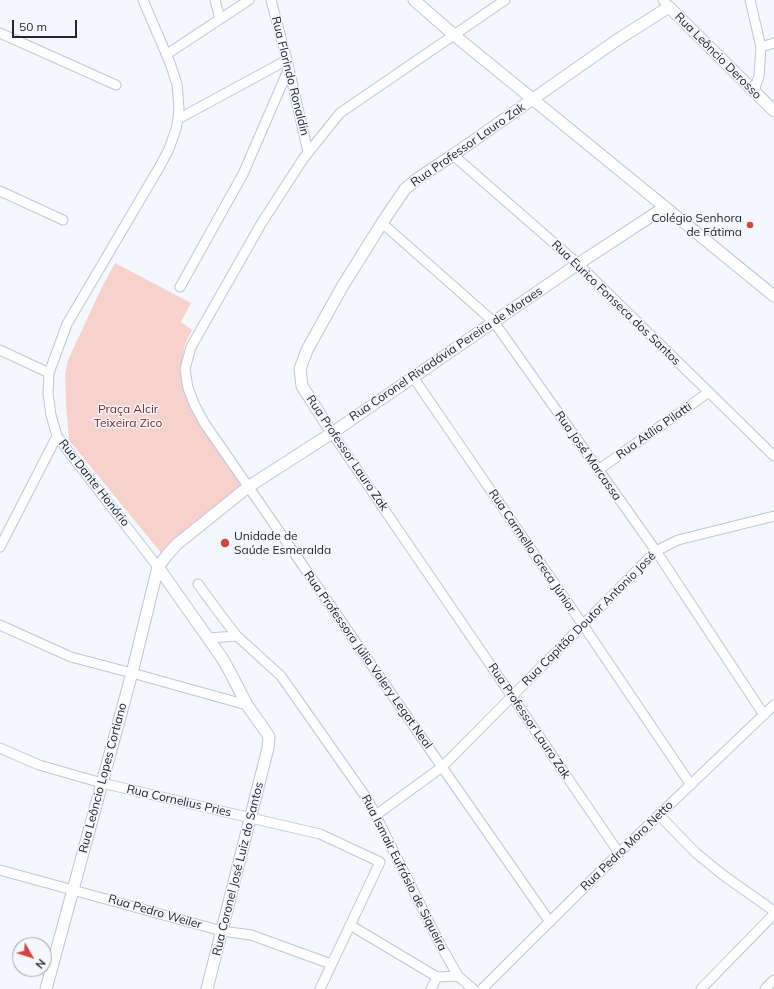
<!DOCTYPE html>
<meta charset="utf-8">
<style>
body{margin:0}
#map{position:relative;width:774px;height:989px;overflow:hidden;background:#f4f7fc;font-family:Mulish,sans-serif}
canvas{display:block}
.north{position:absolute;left:12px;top:937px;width:40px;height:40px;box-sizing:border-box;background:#f4f7fc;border:1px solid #a0a3aa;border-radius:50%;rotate:129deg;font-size:11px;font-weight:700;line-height:16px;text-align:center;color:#212630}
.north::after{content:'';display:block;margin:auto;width:14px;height:18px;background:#d3453e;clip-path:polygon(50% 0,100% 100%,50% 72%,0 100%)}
.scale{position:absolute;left:12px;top:20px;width:65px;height:18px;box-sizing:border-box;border:2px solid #212630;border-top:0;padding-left:5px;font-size:12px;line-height:14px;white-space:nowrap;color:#212630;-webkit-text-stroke:3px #f4f7fc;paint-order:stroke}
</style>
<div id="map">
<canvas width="774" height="989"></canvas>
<div class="north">N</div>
<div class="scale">50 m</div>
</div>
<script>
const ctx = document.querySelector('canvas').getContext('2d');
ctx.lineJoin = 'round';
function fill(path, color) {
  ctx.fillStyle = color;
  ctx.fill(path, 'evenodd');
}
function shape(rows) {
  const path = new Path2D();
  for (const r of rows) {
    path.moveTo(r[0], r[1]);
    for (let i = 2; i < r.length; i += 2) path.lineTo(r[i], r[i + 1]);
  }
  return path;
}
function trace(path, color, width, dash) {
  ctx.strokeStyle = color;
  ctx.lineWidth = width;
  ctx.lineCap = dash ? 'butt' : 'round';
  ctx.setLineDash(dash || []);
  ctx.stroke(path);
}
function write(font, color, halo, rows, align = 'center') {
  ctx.font = font + ' Mulish,sans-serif';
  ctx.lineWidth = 3;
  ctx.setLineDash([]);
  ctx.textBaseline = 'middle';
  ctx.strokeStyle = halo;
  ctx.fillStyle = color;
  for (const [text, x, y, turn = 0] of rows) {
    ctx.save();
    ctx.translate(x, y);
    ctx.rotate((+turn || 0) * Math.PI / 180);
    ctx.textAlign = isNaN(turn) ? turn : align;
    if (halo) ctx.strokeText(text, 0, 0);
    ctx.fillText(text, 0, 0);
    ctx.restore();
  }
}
fill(shape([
 [115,263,191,303,181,322,192,330,185,344,181,368,183,387,190,407,243,485,162,554,69,440,66,404,65,375,68,360,101,289]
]), '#f7d1cc');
const minor = shape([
 [143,0,170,63,177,84,179,108,178,119,176,129,169,149,160,166,67,324,49,373,48,394,51,415,57,436,71,455,158,567],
 [215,0,220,19],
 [271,0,287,60,308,152],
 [505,0,340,113,303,159,261,224,191,347,185,369,188,388,195,406,205,424,442,767,550,922],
 [663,0,669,7],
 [750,0,761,47,759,76,754,91],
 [0,33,116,85],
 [761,47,774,43],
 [167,54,249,0],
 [178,119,287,60],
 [453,155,578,264,774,456],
 [0,191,63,220],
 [382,223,494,322,656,551,764,715],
 [180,287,243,174,289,68],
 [0,350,49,373],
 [413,377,583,625,691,785],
 [332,433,619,853],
 [598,470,709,392],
 [0,547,57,436],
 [198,584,220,614,237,636,281,676,368,800,441,946,458,976,473,989],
 [0,625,71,657,132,673,247,705],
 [208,638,237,636],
 [0,748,39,765,102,783,251,818,320,834,380,862,320,989],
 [376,815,442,767,656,551,678,540,774,516],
 [659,815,696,853,723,875,774,911],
 [0,870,222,931,251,935,331,964],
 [350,925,437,977,458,976],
 [431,989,437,977],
 [482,989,619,853,774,705],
 [701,989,774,914],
 [765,989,774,980]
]);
const tertiary = shape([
 [414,0,454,35,774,296],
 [332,433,302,386,300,369,307,350,342,287,382,223,405,189,417,179,453,155,617,40,669,7,774,111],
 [158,567,208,638,222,658,230,672,247,705,266,732,269,737,268,748,207,989],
 [46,989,132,673,158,567,167,555,177,544,248,487,332,433,578,264,665,207]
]);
trace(minor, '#b9c7e0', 11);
trace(tertiary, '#b9c7e0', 13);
trace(minor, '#fff', 9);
trace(tertiary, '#fff', 11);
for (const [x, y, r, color] of [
 [750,225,4,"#d3453e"],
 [225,543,5,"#d3453e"]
]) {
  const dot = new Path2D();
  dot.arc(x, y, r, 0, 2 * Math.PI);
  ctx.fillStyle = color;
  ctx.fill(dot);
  trace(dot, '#f4f7fc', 1.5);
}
write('12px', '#212630', '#f4f7fc', [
 ["Rua Leôncio Derosso",718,56,45],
 ["Rua Florindo Ronaldin",290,76,76],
 ["Rua Professor Lauro Zak",468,145,-35],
 ["Rua Eurico Fonseca dos Santos",616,303,44],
 ["Rua Coronel Rivadávia Pereira de Moraes",446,354,-34],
 ["Rua Atílio Pilatti",654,431,-35],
 ["Rua Professor Lauro Zak",347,453,56],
 ["Rua José Marcassa",588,456,55],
 ["Rua Dante Honório",94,483,52],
 ["Rua Carmello Greca Júnior",532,551,56],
 ["Rua Capitão Doutor Antonio José",589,619,-45],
 ["Rua Professora Júlia Valery Legat Neal",368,660,55],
 ["Rua Professor Lauro Zak",529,721,56],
 ["Rua Leôncio Lopes Cortiano",103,778,-75],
 ["Rua Cornelius Pries",179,801,13],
 ["Rua Pedro Moro Netto",627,846,-44],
 ["Rua Coronel José Luiz do Santos",238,869,-76],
 ["Rua Ismair Eufrásio de Siqueira",404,873,63],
 ["Rua Pedro Weiler",155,912,16]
]);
write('12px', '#212630', '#f4f7fc', [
 ["Colégio Senhora",742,218],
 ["de Fátima",742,232],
 ["Unidade de",234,536,"left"],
 ["Saúde Esmeralda",234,550,"left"]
], 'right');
write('12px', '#851b1a', '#f4f7fc', [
 ["Praça Alcir",128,409],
 ["Teixeira Zico",128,423]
]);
</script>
